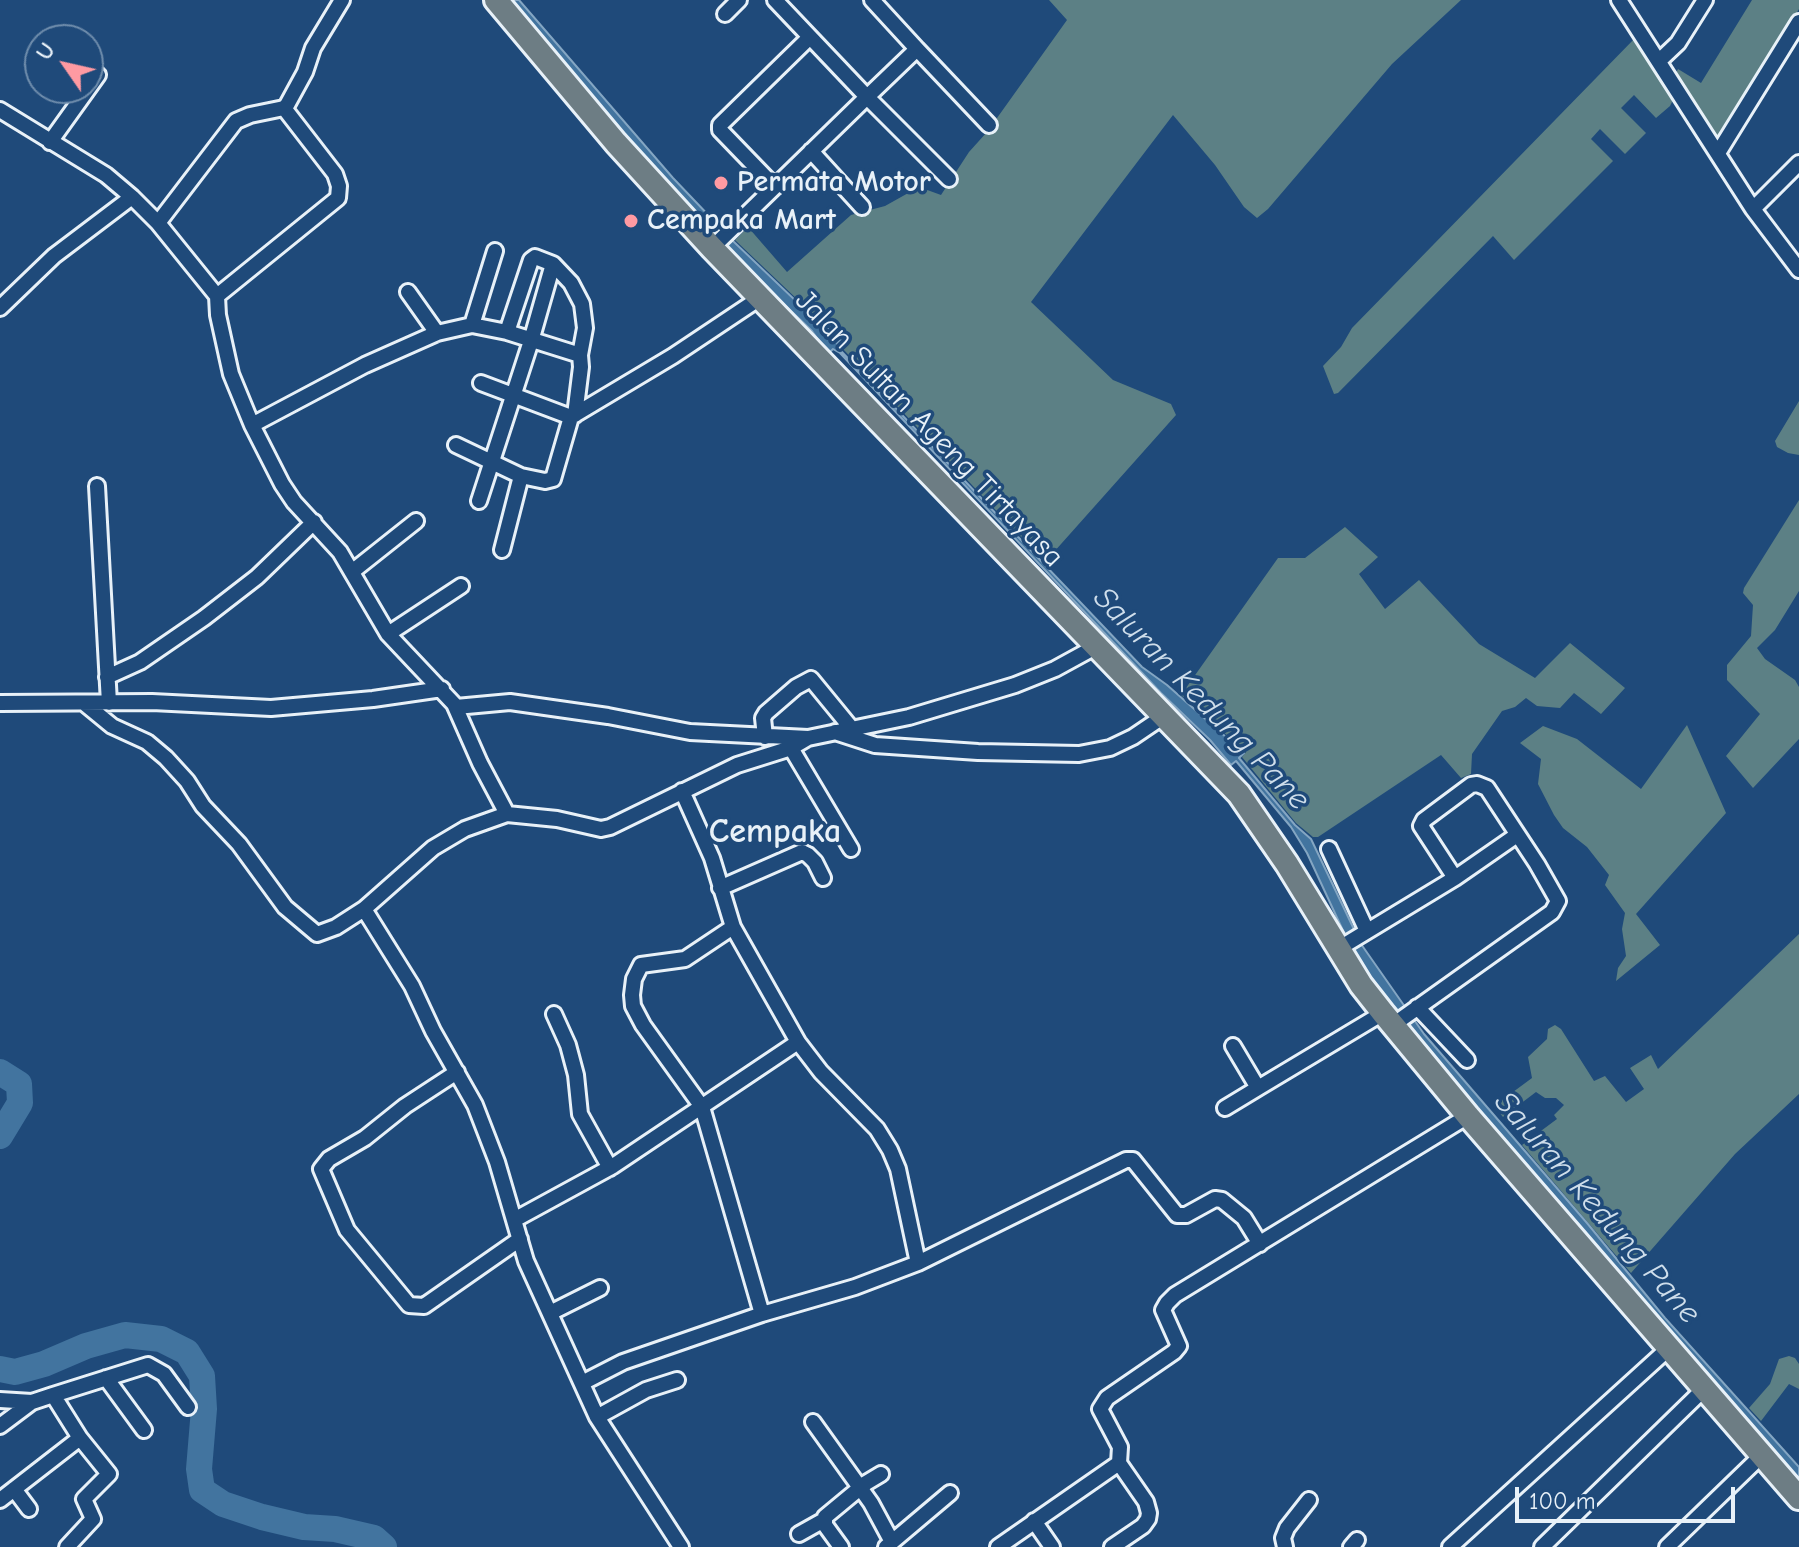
<!DOCTYPE html>
<style>
body{margin:0}
#map{position:relative;width:1799px;height:1547px;overflow:hidden;background:#1f4a7a;font-family:"Comic Neue",sans-serif}
canvas{display:block}
.north{position:absolute;left:24px;top:24px;width:80px;height:80px;box-sizing:border-box;background:#1f4a7a;border:2px solid #6f8dac;border-radius:50%;rotate:304deg;font-size:22px;font-weight:700;line-height:32px;text-align:center;color:#e8f1f8}
.north::after{content:'';display:block;margin:auto;width:28px;height:36px;background:#ff9aa2;clip-path:polygon(50% 0,100% 100%,50% 72%,0 100%)}
.scale{position:absolute;left:1515px;top:1487px;width:220px;height:36px;box-sizing:border-box;border:4px solid #e8f1f8;border-top:0;padding-left:10px;font-size:24px;line-height:28px;white-space:nowrap;color:#e8f1f8;-webkit-text-stroke:6px #1f4a7a;paint-order:stroke}
</style>
<div id="map">
<canvas width="1799" height="1547"></canvas>
<div class="north">U</div>
<div class="scale">100 m</div>
</div>
<script>
const ctx = document.querySelector('canvas').getContext('2d');
ctx.lineJoin = 'round';
function fill(path, color) {
  ctx.fillStyle = color;
  ctx.fill(path, 'evenodd');
}
function shape(rows) {
  const path = new Path2D();
  for (const r of rows) {
    path.moveTo(r[0], r[1]);
    for (let i = 2; i < r.length; i += 2) path.lineTo(r[i], r[i + 1]);
  }
  return path;
}
function trace(path, color, width, dash) {
  ctx.strokeStyle = color;
  ctx.lineWidth = width;
  ctx.lineCap = dash ? 'butt' : 'round';
  ctx.setLineDash(dash || []);
  ctx.stroke(path);
}
function write(font, color, halo, rows, align = 'center') {
  ctx.font = font + ' "Comic Neue",sans-serif';
  ctx.lineWidth = 7;
  ctx.setLineDash([]);
  ctx.textBaseline = 'middle';
  ctx.strokeStyle = halo;
  ctx.fillStyle = color;
  for (const [text, x, y, turn = 0] of rows) {
    ctx.save();
    ctx.translate(x, y);
    ctx.rotate((+turn || 0) * Math.PI / 180);
    ctx.textAlign = isNaN(turn) ? turn : align;
    if (halo) ctx.strokeText(text, 0, 0);
    ctx.fillText(text, 0, 0);
    ctx.restore();
  }
}
fill(shape([
 [1049,0,1461,0,1392,64,1268,209,1257,218,1244,207,1215,165,1173,115,1031,302,1113,380,1171,404,1176,415,1045,562,843,349,840,344,845,337,820,321,735,240,748,227,787,272,851,215,885,206,919,187,941,195,969,152,987,132,1067,20],
 [1752,0,1799,0,1799,9,1717,145,1674,77,1678,69,1701,83],
 [1637,36,1674,98,1670,106,1656,118,1634,95,1621,108,1646,133,1625,154,1600,129,1591,139,1613,161,1514,260,1493,236,1338,393,1334,394,1323,366,1341,347,1352,328],
 [1799,401,1799,455,1788,453,1777,447,1775,441],
 [1799,500,1799,591,1775,630,1757,648,1765,659,1795,680,1799,687,1799,739,1753,788,1726,756,1760,714,1727,680,1727,665,1751,636,1753,605,1743,593,1744,588],
 [1345,527,1378,557,1359,574,1385,609,1419,580,1479,644,1535,678,1570,643,1625,688,1601,714,1574,693,1560,708,1537,706,1526,698,1515,707,1502,711,1472,754,1471,774,1461,778,1441,755,1318,837,1313,837,1296,823,1242,757,1246,752,1181,695,1278,558,1305,558],
 [1687,725,1726,813,1636,914,1660,945,1616,981,1618,968,1626,956,1622,929,1625,913,1605,885,1609,875,1587,847,1563,828,1554,815,1538,784,1541,759,1520,743,1543,726,1577,739,1641,789],
 [1799,934,1799,1094,1735,1154,1631,1273,1522,1145,1557,1119,1554,1115,1564,1105,1556,1098,1545,1098,1536,1092,1503,1117,1494,1106,1532,1078,1528,1057,1547,1039,1548,1029,1555,1025,1561,1029,1594,1081,1605,1076,1626,1102,1644,1089,1630,1068,1651,1055,1658,1069],
 [1789,1356,1795,1358,1799,1364,1799,1389,1789,1384,1761,1421,1749,1408,1770,1384,1779,1359]
]), '#5c8085');
const water = shape([
 [505,0,519,0,673,178,733,241,819,323,842,338,837,344,841,351,1142,667,1167,685,1244,753,1239,758,1295,825,1311,839,1361,944,1424,1034,1587,1223,1665,1318,1799,1467,1799,1483,1657,1326,1387,1004,1352,950,1307,853,1291,827,1236,761,1231,765,1210,740,1161,693,840,353,833,349,828,354,812,331,726,249,665,185,505,0]
]);
fill(water, '#42749f');
trace(water, '#84a6c3', 2);
trace(shape([
 [0,1072,19,1084,20,1103,0,1136],
 [0,1369,15,1372,44,1364,86,1346,125,1335,161,1339,187,1352,202,1376,204,1409,199,1469,202,1490,223,1504,262,1517,304,1527,335,1529,374,1538,384,1547]
]), '#42749f', 26);
const minor = shape([
 [872,0,917,49],
 [1619,0,1753,209,1799,270],
 [725,14,739,0],
 [1659,61,1678,43,1705,0],
 [0,110,106,175,132,197,158,223,217,296,218,315,231,374,252,425,282,484,294,502,340,552,388,634,454,704,480,763,507,814,465,829,433,848,364,909,336,927,317,934,285,907,239,844,203,806,187,781,166,758,147,742,112,726,84,703],
 [50,142,98,75],
 [811,151,862,207],
 [1718,153,1799,22],
 [949,179,867,97,917,49,989,125],
 [775,187,720,130,720,125,810,37],
 [1753,209,1799,163],
 [158,223,236,121,250,115,284,108,287,105,305,72,313,48,342,0],
 [712,248,867,97,775,0],
 [495,251,472,325,507,332,580,355],
 [408,292,437,333],
 [217,296,338,198,339,186,335,174,284,108],
 [0,308,54,256,132,197],
 [507,332,531,260,535,257,553,264,571,283,582,304,585,328,580,355,581,367,575,415],
 [481,383,571,417,673,356,760,298],
 [252,425,365,365,437,333,472,325],
 [456,445,521,476,502,550],
 [521,476,545,481,553,479,571,417],
 [97,486,109,703],
 [479,501,531,341,553,264],
 [353,571,416,521],
 [388,634,461,586],
 [107,677,140,662,204,618,257,577,314,522],
 [0,703,152,702,271,708,373,699,442,689],
 [456,707,510,702,608,716,690,732,808,738],
 [835,732,875,745,978,752,1079,754,1110,748,1133,737,1164,716],
 [765,737,763,718,766,713,796,687,811,679,852,729],
 [791,748,851,849],
 [682,791,712,858,733,927,798,1042,821,1072,877,1129,890,1150,898,1169,918,1263],
 [507,814,557,819,601,829,610,827,737,765,791,748,808,738,909,717,1015,685,1055,669,1097,646],
 [1329,849,1367,931],
 [720,888,802,852,808,855,815,862,823,878],
 [364,909,412,986,433,1031,475,1105,497,1162,526,1261,597,1417,681,1547],
 [733,927,685,959,641,965,634,979,632,995,633,1006,643,1025,702,1107,762,1314],
 [1338,949,1455,878,1517,835],
 [1417,1007,1467,1060],
 [554,1014,568,1045,576,1075,580,1114,610,1168],
 [1393,1025,1552,912,1558,901,1537,864,1487,788,1477,784,1471,785,1424,820,1421,826,1455,878],
 [1233,1046,1258,1088,1383,1013],
 [457,1072,405,1106,365,1138,329,1159,321,1169,347,1230,409,1305,424,1306,520,1239],
 [1225,1108,1258,1088],
 [514,1220,613,1166,798,1042],
 [550,1313,600,1288],
 [106,1378,144,1430],
 [582,1383,623,1362,762,1314,855,1287,918,1263,1126,1160,1133,1160,1177,1215,1186,1215,1215,1199,1222,1200,1244,1218,1260,1244],
 [0,1400,32,1402,53,1395],
 [597,1417,646,1390,677,1380],
 [813,1422,871,1503,892,1542],
 [0,1426,32,1402],
 [80,1438,53,1395,148,1365,164,1374,188,1407],
 [14,1489,29,1509],
 [0,1500,80,1438,109,1474,84,1499,93,1519,67,1547],
 [1034,1521,1052,1547],
 [799,1534,824,1520],
 [841,1547,825,1525,825,1517,866,1483,881,1474],
 [886,1547,950,1493],
 [998,1547,1119,1463],
 [1112,1547,1143,1526,1148,1519,1149,1513,1146,1502,1119,1463,1120,1447,1100,1409,1107,1398,1174,1352,1179,1346,1163,1310,1167,1303,1175,1295,1468,1116],
 [1285,1547,1283,1538,1287,1528,1309,1500],
 [1351,1547,1357,1540],
 [1450,1547,1669,1348],
 [1542,1547,1704,1389],
 [1667,1547,1761,1456]
]);
const primary = shape([
 [496,0,616,143,712,248,1239,794,1287,864,1361,985,1383,1013,1468,1116,1799,1498]
]);
trace(minor, '#e8f1f8', 20);
trace(primary, '#e8f1f8', 28);
trace(minor, '#1f4a7a', 14);
trace(primary, '#6d7d84', 22);
for (const [x, y, r, color] of [
 [721,183,8,"#ff9aa2"],
 [631,221,8,"#ff9aa2"]
]) {
  const dot = new Path2D();
  dot.arc(x, y, r, 0, 2 * Math.PI);
  ctx.fillStyle = color;
  ctx.fill(dot);
  trace(dot, '#1f4a7a', 3);
}
write('bold 30px', '#e8f1f8', '#1f4a7a', [
 ["Permata Motor",737,183],
 ["Cempaka Mart",647,221]
], 'left');
write('30px', '#e8f1f8', '#1f4a7a', [
 ["Jalan Sultan Ageng Tirtayasa",929,429,46]
]);
write('italic 32px', '#cfdeeb', '#1f4a7a', [
 ["Saluran Kedung Pane",1201,699,46],
 ["Saluran Kedung Pane",1597,1208,49]
]);
write('bold 34px', '#e8f1f8', '#1f4a7a', [
 ["Cempaka",775,832]
]);
</script>
